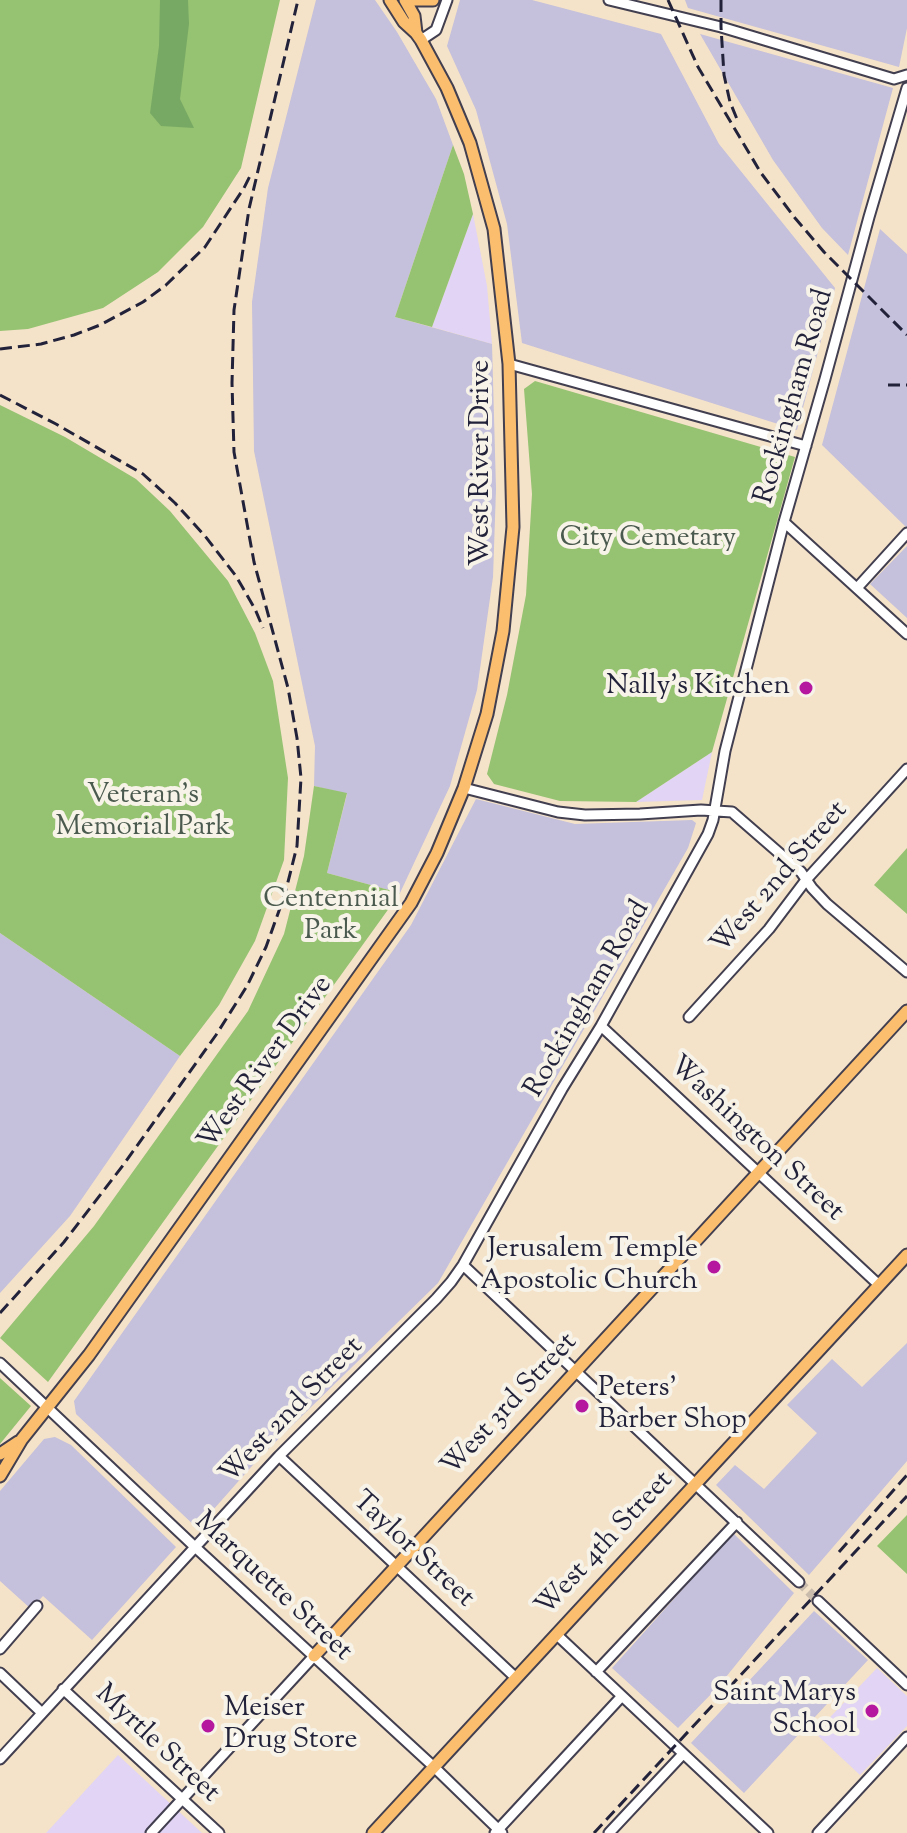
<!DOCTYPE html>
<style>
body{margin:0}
canvas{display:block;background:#f4e2c9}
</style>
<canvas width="907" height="1833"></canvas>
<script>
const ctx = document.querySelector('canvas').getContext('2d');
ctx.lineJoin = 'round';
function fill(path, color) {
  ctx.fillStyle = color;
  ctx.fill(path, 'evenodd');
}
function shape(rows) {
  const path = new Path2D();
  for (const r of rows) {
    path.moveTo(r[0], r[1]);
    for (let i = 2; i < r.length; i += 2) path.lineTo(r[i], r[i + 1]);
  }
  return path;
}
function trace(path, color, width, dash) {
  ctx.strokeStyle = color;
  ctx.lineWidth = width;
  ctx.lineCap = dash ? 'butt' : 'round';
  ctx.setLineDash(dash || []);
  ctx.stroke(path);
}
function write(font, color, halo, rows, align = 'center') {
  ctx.font = font + ' "Sorts Mill Goudy",serif';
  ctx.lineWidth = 8;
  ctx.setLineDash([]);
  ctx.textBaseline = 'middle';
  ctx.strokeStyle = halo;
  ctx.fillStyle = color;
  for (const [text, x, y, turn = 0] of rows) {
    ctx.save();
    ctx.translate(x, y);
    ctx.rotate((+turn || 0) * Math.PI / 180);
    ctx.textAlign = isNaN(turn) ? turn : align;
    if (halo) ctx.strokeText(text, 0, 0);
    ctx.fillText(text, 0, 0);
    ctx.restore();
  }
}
fill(shape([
 [473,214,487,286,492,344,432,327],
 [712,752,702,800,636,802],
 [877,1668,907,1696,907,1726,860,1775,815,1733],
 [118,1755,202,1833,46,1833]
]), '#e1d4f4');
fill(shape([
 [316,0,375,0,397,32,436,99,453,145,395,317,492,344,496,489,493,577,477,690,450,786,400,893,327,873,347,794,314,786,315,746,254,451,252,302,268,188],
 [460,0,532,0,661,34,719,144,835,288,797,430,522,343,507,224,476,110,447,46],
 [685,0,907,0,907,28,899,67,688,8],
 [700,34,893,88,848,255,822,228,773,160],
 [880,229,907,254,907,528,822,445],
 [907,546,907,618,870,584],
 [476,799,575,824,692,820,696,823,688,848,438,1283,260,1457,197,1528,76,1414,74,1401,411,925],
 [0,933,180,1056,70,1216,0,1293],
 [907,1343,907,1461,809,1575,716,1485,735,1465,764,1489,817,1433,787,1405,832,1359,862,1387],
 [55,1437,71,1445,176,1547,92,1640,43,1596,31,1609,0,1581,0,1491,44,1439],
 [733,1533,794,1593,717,1688,678,1728,612,1668],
 [814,1611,868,1660,744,1793,691,1743]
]), '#c5c0db');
fill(shape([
 [0,0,280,0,241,168,203,227,158,272,103,308,28,329,0,331],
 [453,145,464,174,473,214,432,327,395,317],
 [535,381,795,457,712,752,636,802,560,801,494,784,487,774,507,695,526,595,532,494,524,389],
 [0,405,65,437,136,479,170,511,228,581,255,633,273,681,288,778,284,860,255,941,219,1005,180,1056,0,933],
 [314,786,347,793,327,873,400,893,48,1382,0,1338,94,1226,248,1011,284,934,304,856],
 [907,848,907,914,874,885],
 [0,1378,31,1406,0,1444],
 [907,1515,907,1574,877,1546]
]), '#96c372');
fill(shape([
 [160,0,188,0,189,24,180,99,194,128,161,126,150,113,159,46]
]), '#78a964');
trace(shape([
 [799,1582,818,1601]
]), '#cabcad', 9, [9, 4.5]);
const minor = shape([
 [609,0,721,27,894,79,907,75],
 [421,40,436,30,447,0],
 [509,364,806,446],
 [784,522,907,634],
 [857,588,907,533],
 [464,788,558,812,585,815,640,814,701,810,732,812,801,872,812,888,827,904,907,972],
 [689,1017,769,929,806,880,907,769],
 [601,1026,879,1285],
 [463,1265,799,1582],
 [0,1363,195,1547,434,1767,502,1833],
 [279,1456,516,1678],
 [818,1601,907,1685],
 [556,1634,768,1833],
 [0,1649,37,1606],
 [596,1672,737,1522],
 [0,1673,42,1713],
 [63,1689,219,1833],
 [0,1759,279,1456,436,1299,451,1282,463,1265,562,1089,601,1026,708,834,713,820,725,751,784,522,825,379,869,217,907,88],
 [151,1833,314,1656],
 [495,1833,622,1696],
 [609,1833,683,1754],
 [818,1833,907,1737]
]);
const major = shape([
 [405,0,414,16,416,33],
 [412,0,433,0],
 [0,1454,18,1442],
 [0,1476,22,1439,89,1355,411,903,437,853,464,788,487,714,503,631,513,527,509,364,494,229,470,143,447,88,421,40,416,33,404,22,390,0],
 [314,1656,907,1011],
 [373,1833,907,1255]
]);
trace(minor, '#423f50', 13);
trace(major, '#423f50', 15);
trace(minor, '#fff', 9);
trace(major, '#fabe6e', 11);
trace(shape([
 [668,0,698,67,761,173,795,218,824,252,907,335],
 [721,0,721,27,724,75,730,102,737,119],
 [0,349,41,344,74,335,100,325,143,302,166,285,205,247,244,188,250,176],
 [888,385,907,385],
 [0,395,56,424,143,474,175,503,205,536,236,576,255,609,263,628],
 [0,1313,64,1242,124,1164,216,1035,247,986,266,947,285,894,297,846,301,778,297,738,288,688,254,562,234,452,232,383,234,310,249,209,298,0],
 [839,1552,907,1475],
 [594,1833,907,1496]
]), '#22223b', 3, [12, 6]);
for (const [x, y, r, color] of [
 [806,688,8,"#b5179e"],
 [714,1267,8,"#b5179e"],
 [582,1406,8,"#b5179e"],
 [872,1711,8,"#b5179e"],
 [208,1726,8,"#b5179e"]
]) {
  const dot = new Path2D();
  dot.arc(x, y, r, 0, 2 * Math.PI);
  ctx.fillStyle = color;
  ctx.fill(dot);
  trace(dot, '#f7f3e8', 3);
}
write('28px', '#22223b', '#f7f3e8', [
 ["Rockingham Road",796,397,-74],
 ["West River Drive",483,463,-90],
 ["West 2nd Street",781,879,-49],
 ["Rockingham Road",589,1000,-60],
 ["West River Drive",267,1064,-54],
 ["Washington Street",755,1140,43],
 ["West 3rd Street",511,1406,-47],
 ["West 2nd Street",293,1412,-46],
 ["West 4th Street",606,1545,-47],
 ["Taylor Street",412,1551,43],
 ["Marquette Street",272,1588,43],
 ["Myrtle Street",156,1745,43]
]);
write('28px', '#4b5a4e', '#f7f3e8', [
 ["City Cemetary",648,540],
 ["Veteran's",143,797],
 ["Memorial Park",143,829],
 ["Centennial",331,901],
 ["Park",331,933]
]);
write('28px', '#22223b', '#f7f3e8', [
 ["Nally's Kitchen",790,688],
 ["Jerusalem Temple",698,1251],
 ["Apostolic Church",698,1283],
 ["Peters'",598,1390,"left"],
 ["Barber Shop",598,1422,"left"],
 ["Saint Marys",856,1695],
 ["School",856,1727],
 ["Meiser",224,1710,"left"],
 ["Drug Store",224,1742,"left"]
], 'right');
</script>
